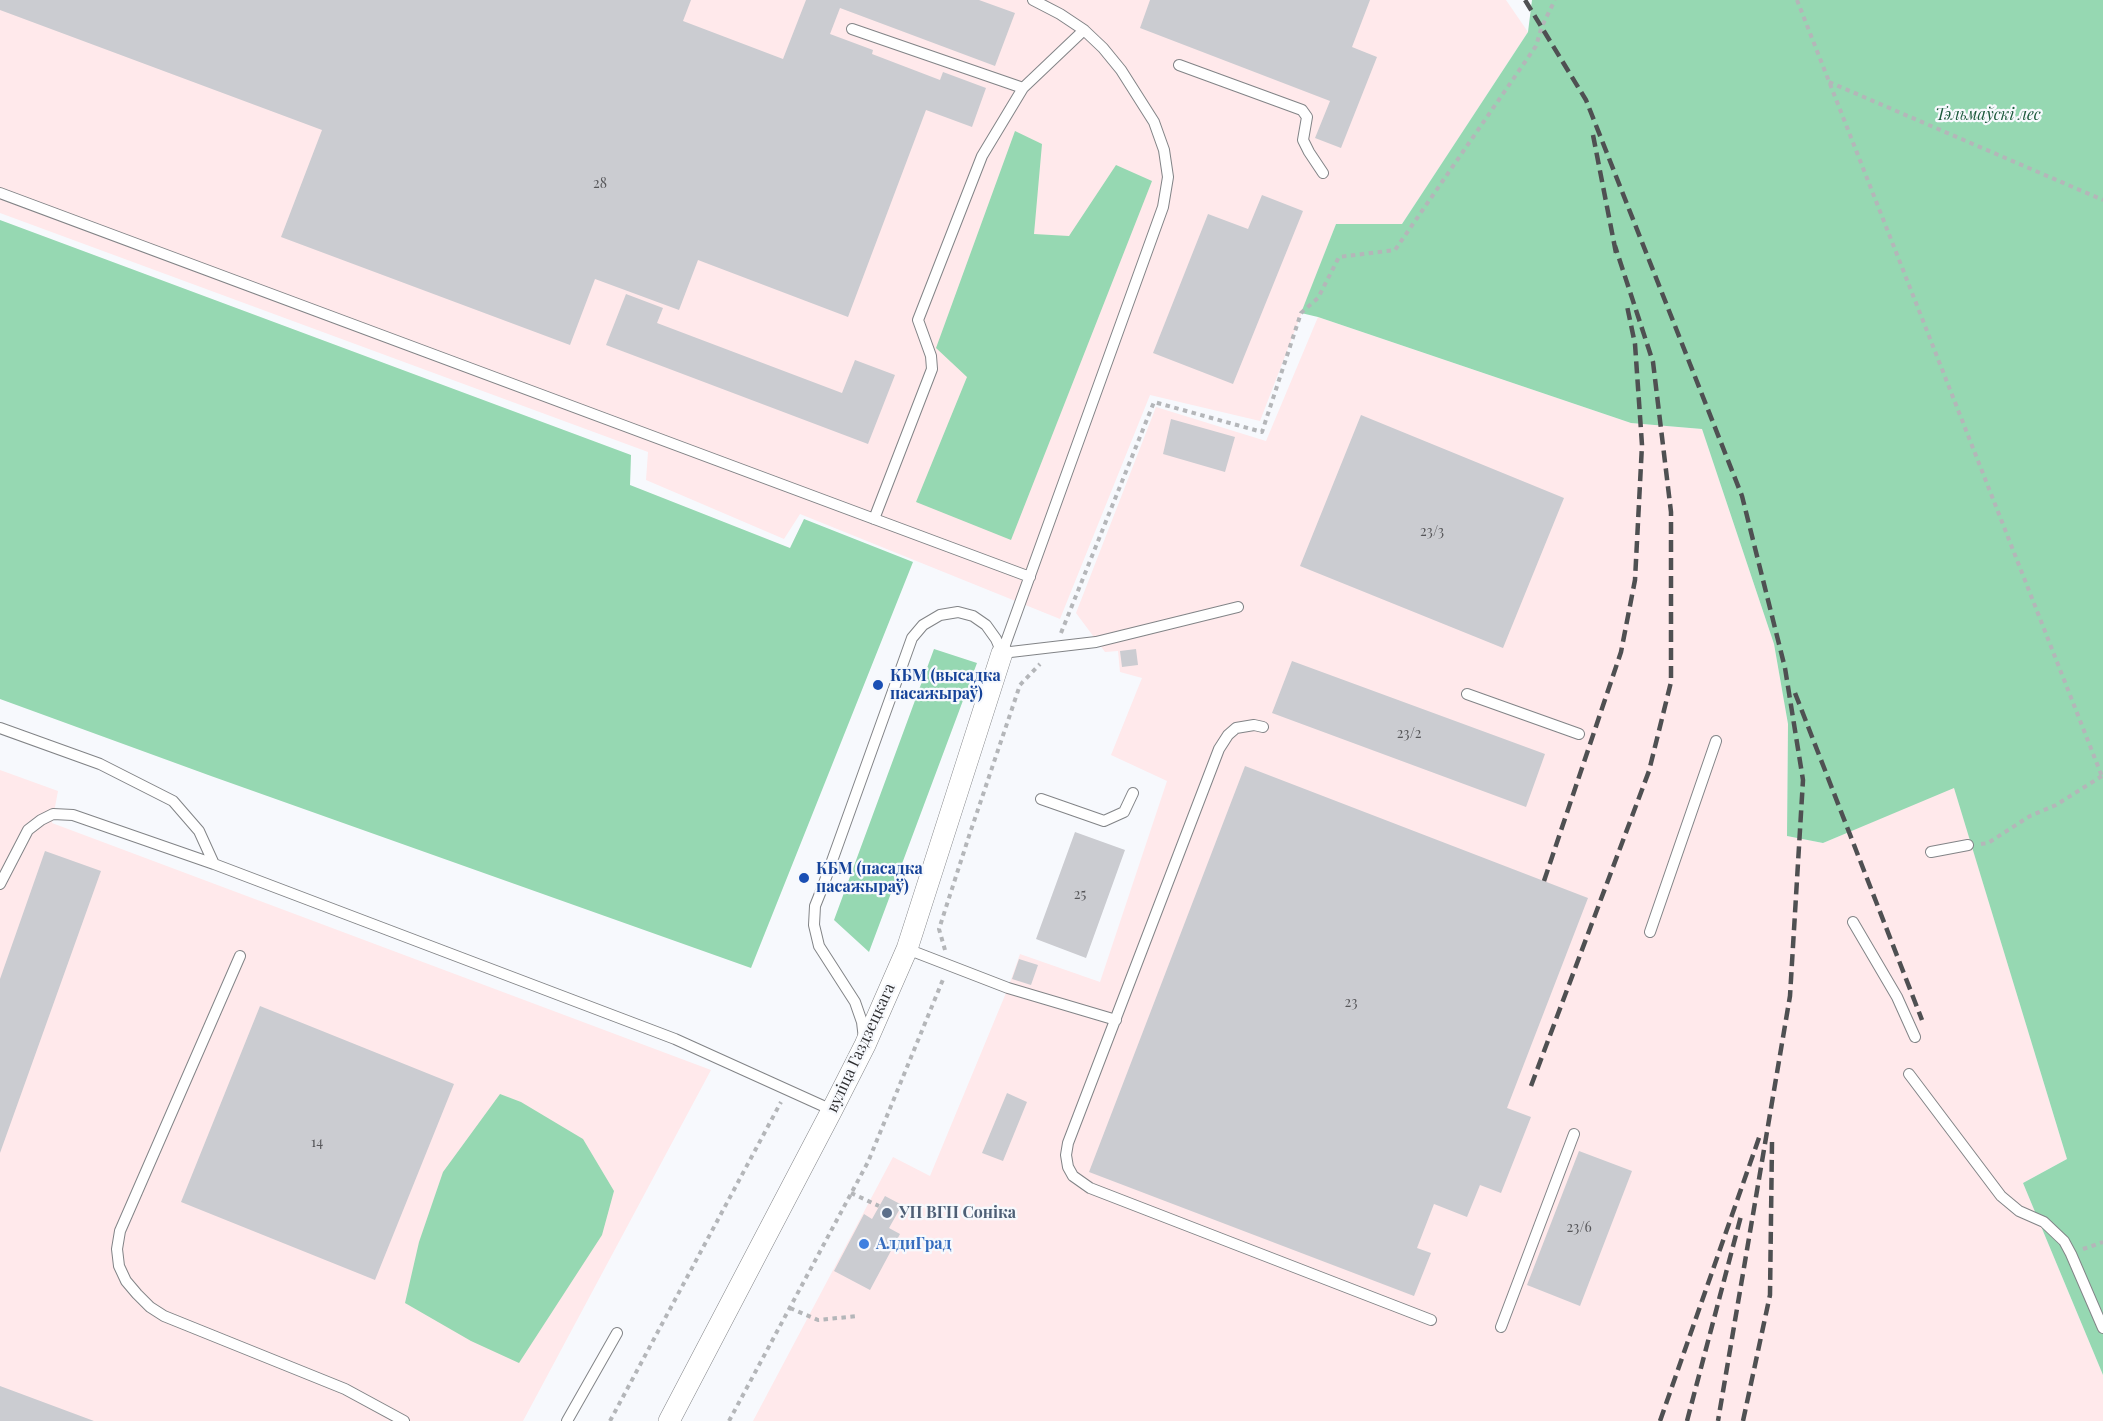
<!DOCTYPE html>
<meta charset="utf-8">
<style>
body{margin:0}
canvas{display:block;background:#f7f9fd}
</style>
<canvas width="2103" height="1421"></canvas>
<script>
const ctx = document.querySelector('canvas').getContext('2d');
ctx.lineJoin = 'round';
function fill(path, color) {
  ctx.fillStyle = color;
  ctx.fill(path, 'evenodd');
}
function shape(rows) {
  const path = new Path2D();
  for (const r of rows) {
    path.moveTo(r[0], r[1]);
    for (let i = 2; i < r.length; i += 2) path.lineTo(r[i], r[i + 1]);
  }
  return path;
}
function trace(path, color, width, dash) {
  ctx.strokeStyle = color;
  ctx.lineWidth = width;
  ctx.lineCap = dash ? 'butt' : 'round';
  ctx.setLineDash(dash || []);
  ctx.stroke(path);
}
function write(font, color, halo, rows, align = 'center') {
  ctx.font = font + ' "Playfair Display",serif';
  ctx.lineWidth = 4.5;
  ctx.setLineDash([]);
  ctx.textBaseline = 'middle';
  ctx.strokeStyle = halo;
  ctx.fillStyle = color;
  for (const [text, x, y, turn = 0] of rows) {
    ctx.save();
    ctx.translate(x, y);
    ctx.rotate((+turn || 0) * Math.PI / 180);
    ctx.textAlign = isNaN(turn) ? turn : align;
    if (halo) ctx.strokeText(text, 0, 0);
    ctx.fillText(text, 0, 0);
    ctx.restore();
  }
}
fill(shape([
 [0,0,1506,0,1528,32,1402,224,1336,224,1260,421,1150,395,1060,619,800,514,784,539,646,480,648,452,0,213],
 [1318,317,1631,423,1702,429,1774,644,1788,724,1787,836,1823,843,1954,787,2067,1159,2023,1183,2103,1375,2103,1421,753,1421,893,1157,930,1176,1008,988,1020,954,1100,982,1167,781,1111,755,1142,678,1120,672,1118,651,1105,652,1076,613,1156,407,1266,441],
 [0,770,58,791,52,823,711,1070,523,1421,0,1421]
]), '#ffe9eb');
fill(shape([
 [1532,0,2103,0,2103,1375,2023,1183,2067,1159,1954,788,1823,843,1787,836,1788,724,1774,644,1702,429,1631,423,1318,317,1301,313,1336,224,1402,224,1528,32],
 [1015,131,1042,144,1034,234,1069,236,1116,165,1152,181,1011,540,916,502,967,377,936,348],
 [0,220,631,455,630,485,790,548,804,519,913,562,751,968,211,776,0,699],
 [934,649,977,663,869,952,834,920],
 [500,1094,521,1102,583,1139,614,1191,602,1235,519,1363,471,1341,405,1303,419,1242,443,1172]
]), '#96d8b2');
fill(shape([
 [0,0,691,0,683,21,783,59,806,0,979,0,1015,13,995,66,840,8,830,34,873,50,872,54,940,80,943,72,986,88,972,127,926,110,848,317,698,260,679,310,595,279,570,345,281,237,322,130,0,10],
 [1150,0,1370,0,1352,47,1377,57,1341,148,1315,138,1330,101,1140,28],
 [1262,195,1303,211,1233,384,1153,353,1208,214,1248,229],
 [626,294,663,308,657,323,842,393,855,360,895,375,868,444,606,345],
 [1361,415,1564,498,1503,648,1300,566],
 [1171,419,1235,437,1225,472,1163,454],
 [1136,649,1138,665,1122,667,1120,651],
 [1292,661,1545,754,1526,807,1272,713],
 [1245,766,1588,898,1507,1108,1531,1117,1501,1193,1480,1185,1467,1217,1434,1204,1417,1248,1431,1253,1414,1296,1089,1172],
 [1075,832,1125,850,1086,958,1036,939],
 [45,851,101,871,0,1153,0,979],
 [1019,959,1038,965,1031,985,1012,979],
 [260,1006,454,1084,375,1280,181,1202],
 [1007,1093,1027,1102,1003,1161,982,1153],
 [1579,1151,1632,1171,1580,1306,1527,1285],
 [885,1196,902,1205,889,1228,900,1234,870,1290,834,1271,864,1214,872,1219],
 [0,1386,94,1421,0,1421]
]), '#cbccd1');
const service = shape([
 [852,29,1023,88],
 [1179,65,1302,110,1307,117,1303,140,1309,152,1323,173],
 [0,193,1030,577],
 [874,519,932,369,931,356,918,320,982,156,1023,88,1084,30],
 [1002,653,1163,207,1168,177,1164,150,1154,122,1121,70,1103,48,1084,30,1060,14,1033,0],
 [1002,653,1096,642,1238,607],
 [1467,694,1579,734],
 [1263,727,1254,725,1236,728,1228,735,1219,749,1068,1143,1066,1155,1068,1167,1073,1176,1090,1188,1431,1320],
 [0,728,100,764,173,801,199,831,214,864],
 [1041,799,1104,821,1124,812,1133,793],
 [1931,852,1968,845],
 [0,884,28,830,41,820,53,814,73,815,214,864,675,1039,832,1110],
 [1853,922,1897,997,1915,1037],
 [1650,932,1716,741],
 [907,949,1008,988,1116,1020],
 [240,956,120,1231,117,1249,119,1266,126,1281,137,1294,150,1307,164,1316,345,1389,404,1421],
 [864,1039,862,1022,855,1002,819,946,814,925,815,906,823,886,912,638,923,625,940,615,958,612,973,616,986,625,996,639,1002,653],
 [1909,1074,2001,1196,2019,1211,2044,1222,2064,1241,2071,1254,2103,1328],
 [1501,1327,1574,1134],
 [567,1421,617,1333]
]);
const minor = shape([
 [669,1421,832,1110,865,1045,907,949,1002,653]
]);
trace(service, '#828487', 12);
trace(minor, '#828487', 22);
trace(shape([
 [1797,0,2103,779],
 [1829,82,2103,200],
 [1061,633,1154,402,1262,432,1301,313,1318,298,1339,257,1395,250,1536,46,1542,26,1555,0],
 [1981,844,1988,843,2030,816,2056,805,2102,776],
 [945,950,939,929,969,836,1020,685,1040,664],
 [851,1193,879,1206],
 [2083,1249,2103,1242],
 [790,1308,818,1320,858,1316],
 [610,1421,781,1102],
 [729,1421,868,1162,944,977]
]), '#b4b6b9', 4, [4.5, 4.5]);
trace(service, '#fff', 10);
trace(minor, '#fff', 21);
trace(shape([
 [1525,0,1586,100,1742,496,1785,668,1803,780,1790,996,1718,1421],
 [1593,135,1616,253],
 [1795,693,1922,1020],
 [1544,881,1621,652,1635,580,1642,445,1635,344,1627,306],
 [1531,1086,1649,771,1671,682,1671,512,1653,362,1615,246],
 [1660,1421,1760,1135],
 [1687,1421,1741,1216],
 [1743,1421,1770,1295,1772,1142]
]), '#4f5052', 4.5, [12, 6]);
for (const [x, y, r, color] of [
 [878,685,6,"#1a4fb4"],
 [804,878,6,"#1a4fb4"],
 [887,1213,6,"#5c6f8a"],
 [864,1244,6,"#3f7fe0"]
]) {
  const dot = new Path2D();
  dot.arc(x, y, r, 0, 2 * Math.PI);
  ctx.fillStyle = color;
  ctx.fill(dot);
  trace(dot, '#f7f9fd', 2);
}
write('14px', '#565659', null, [
 ["28",600,184],
 ["23/3",1432,532],
 ["23/2",1409,734],
 ["25",1080,895],
 ["23",1351,1003],
 ["14",317,1143],
 ["23/6",1579,1228]
]);
write('italic 16px', '#1c593c', '#f7f9fd', [
 ["Тэльмаўскі лес",1988,115]
]);
write('bold 16px', '#164399', '#f7f9fd', [
 ["КБМ (высадка",890,676],
 ["пасажыраў)",890,694],
 ["КБМ (пасадка",816,869],
 ["пасажыраў)",816,887]
], 'left');
write('16px', '#2f2f31', '#f7f9fd', [
 ["вуліца Газдзецкага",861,1048,-65]
]);
write('bold 16px', '#4e5e75', '#f7f9fd', [
 ["УП ВГП Соніка",899,1213]
], 'left');
write('bold 16px', '#366cbe', '#f7f9fd', [
 ["АлдиГрад",876,1244]
], 'left');
</script>
